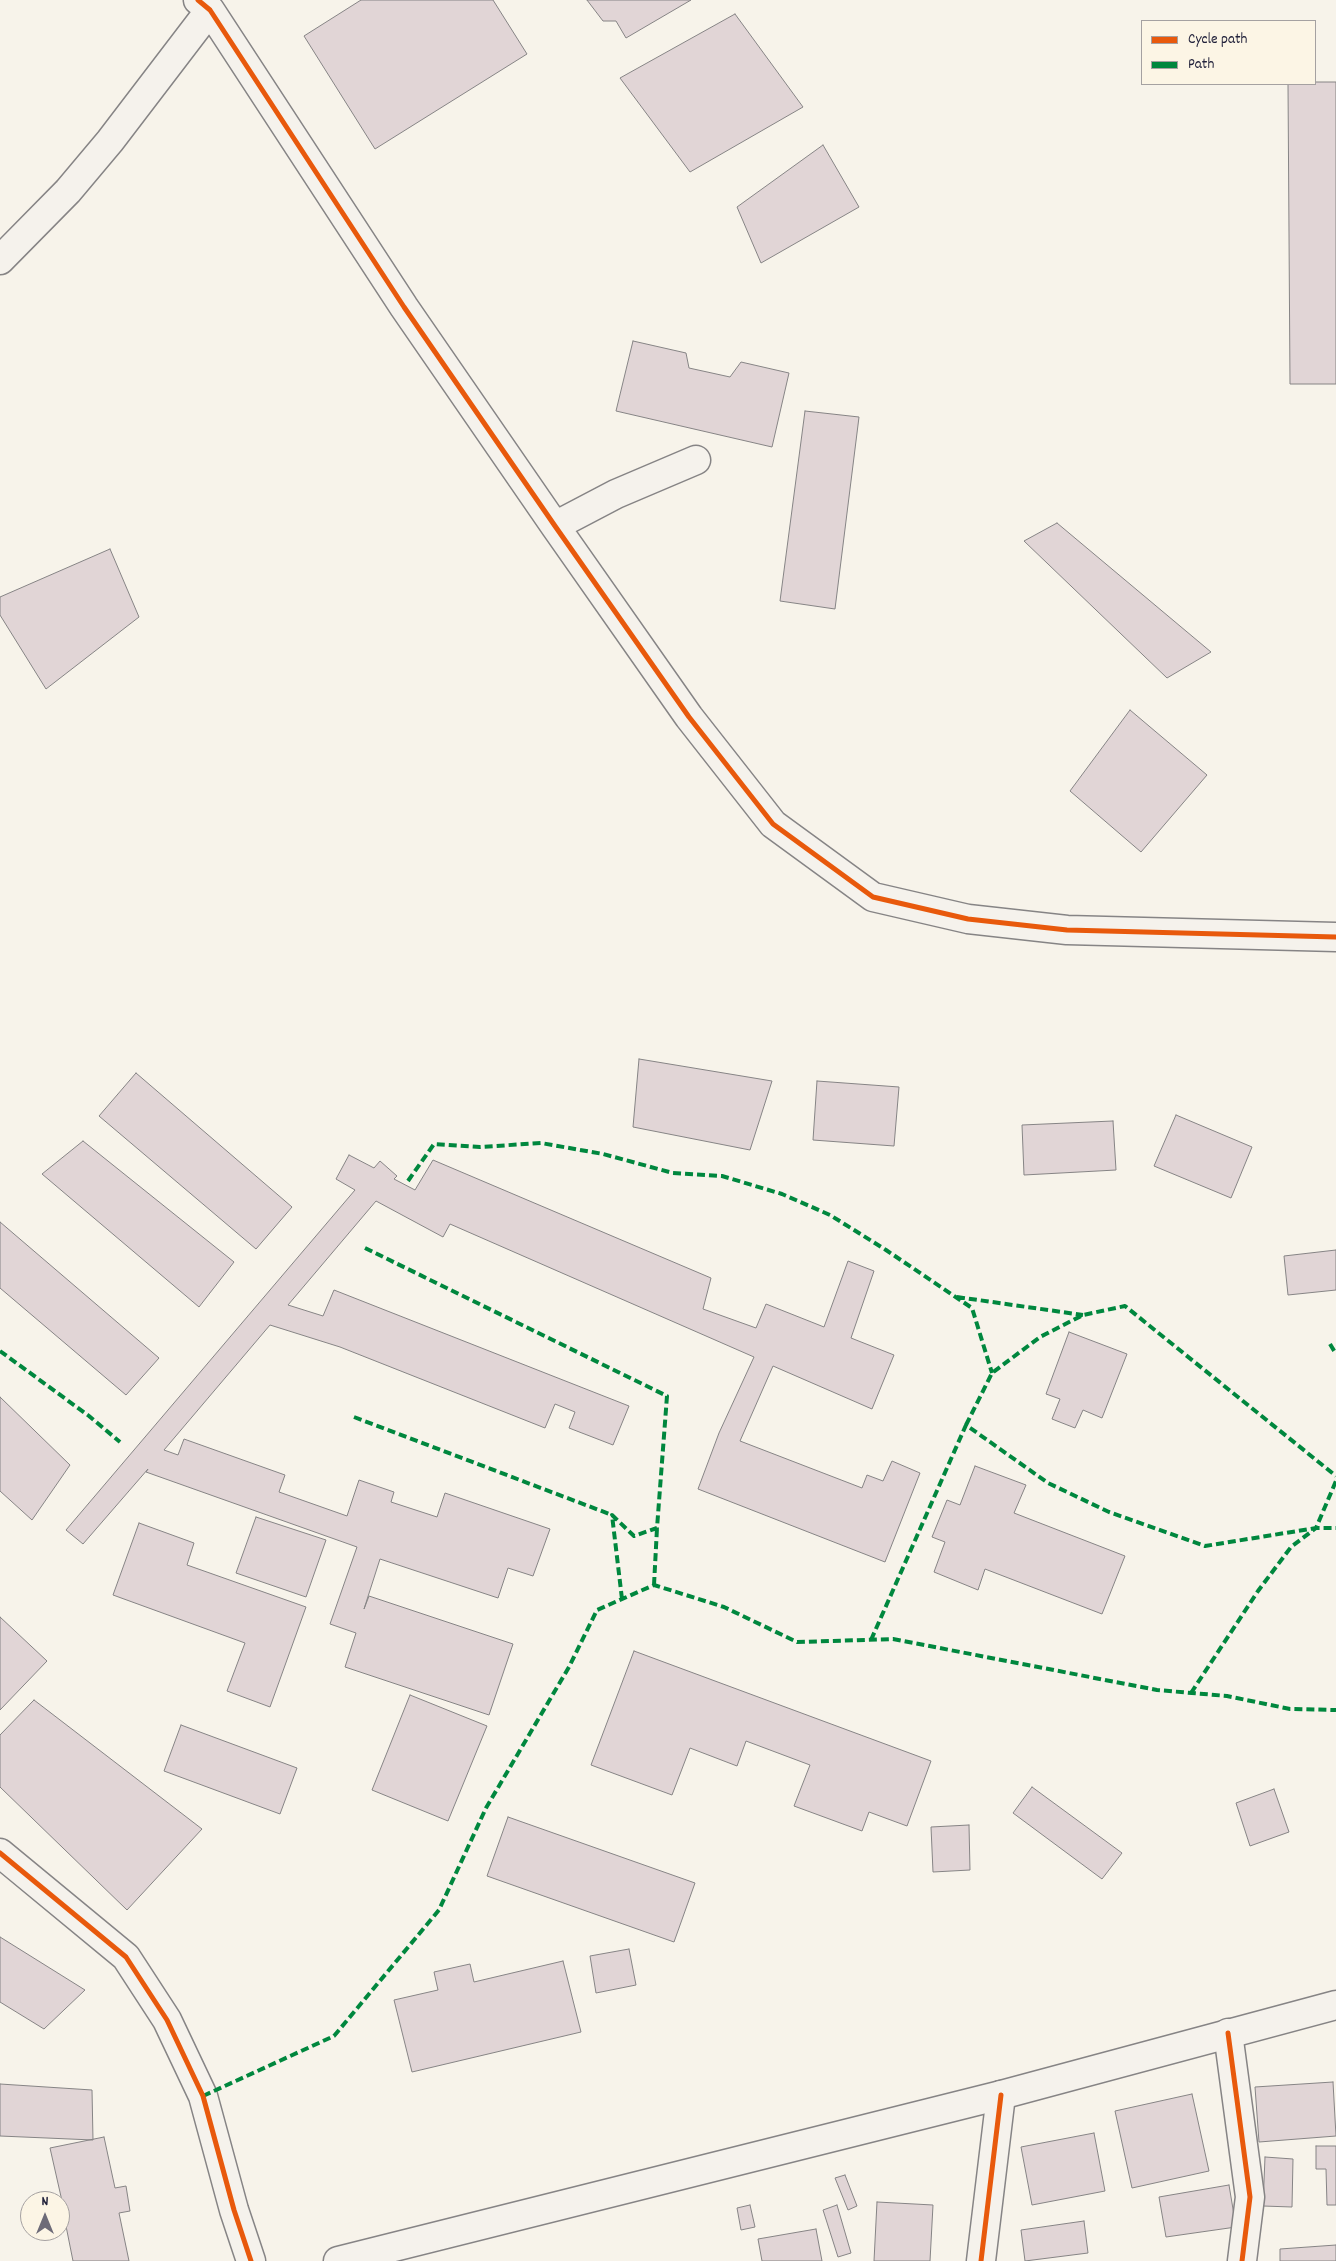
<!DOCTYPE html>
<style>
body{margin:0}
#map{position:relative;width:1336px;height:2261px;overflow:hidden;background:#f7f3ea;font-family:Dekko,sans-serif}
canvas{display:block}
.legend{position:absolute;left:1141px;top:20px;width:175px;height:65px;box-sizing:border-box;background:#fcf5e5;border:1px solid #a5a1a1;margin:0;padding:6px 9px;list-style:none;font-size:15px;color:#22223b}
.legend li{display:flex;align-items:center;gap:10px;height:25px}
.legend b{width:25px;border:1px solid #a5a1a1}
.north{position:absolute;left:20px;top:2191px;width:50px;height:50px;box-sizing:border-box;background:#fcf5e5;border:1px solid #a5a1a1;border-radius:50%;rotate:0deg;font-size:14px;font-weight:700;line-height:20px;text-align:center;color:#22223b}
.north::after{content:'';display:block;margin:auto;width:18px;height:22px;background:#6d6b78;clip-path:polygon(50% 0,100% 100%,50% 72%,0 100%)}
</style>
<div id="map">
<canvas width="1336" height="2261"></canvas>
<ul class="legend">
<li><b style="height:6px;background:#e8590c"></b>Cycle path</li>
<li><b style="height:6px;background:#00873e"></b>Path</li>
</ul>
<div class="north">N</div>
</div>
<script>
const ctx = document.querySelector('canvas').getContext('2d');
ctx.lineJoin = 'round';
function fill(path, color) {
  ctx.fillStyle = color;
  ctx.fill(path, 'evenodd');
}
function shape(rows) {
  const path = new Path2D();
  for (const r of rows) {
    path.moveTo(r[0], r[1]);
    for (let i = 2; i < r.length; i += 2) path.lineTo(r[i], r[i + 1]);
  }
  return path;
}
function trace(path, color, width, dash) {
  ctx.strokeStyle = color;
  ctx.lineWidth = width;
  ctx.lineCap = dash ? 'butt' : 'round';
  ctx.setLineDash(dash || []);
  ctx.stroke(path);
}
const building = shape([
 [361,0,493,0,527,54,375,149,304,36,361,0],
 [587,0,691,0,626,38,616,21,603,21,587,0],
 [735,14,803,107,690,172,620,78,735,14],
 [1315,82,1336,82,1336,384,1290,384,1288,84,1315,84,1315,82],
 [823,145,859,207,761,263,737,207,823,145],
 [633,341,686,353,689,368,730,377,741,362,789,373,772,447,616,411,633,341],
 [805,411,859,417,835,609,780,601,805,411],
 [1057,523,1211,652,1167,678,1024,541,1057,523],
 [110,549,139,617,46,689,0,615,0,597,110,549],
 [1130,710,1207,775,1141,852,1070,791,1130,710],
 [639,1059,772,1081,750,1150,633,1127,639,1059],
 [136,1073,292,1207,256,1249,99,1116,136,1073],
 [817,1081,899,1087,894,1146,813,1140,817,1081],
 [1176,1115,1252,1147,1231,1198,1154,1166,1176,1115],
 [1113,1121,1116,1170,1024,1175,1022,1125,1113,1121],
 [83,1141,234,1262,199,1307,42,1174,83,1141],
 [349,1155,374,1168,380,1161,397,1176,394,1179,415,1190,433,1160,711,1278,703,1309,756,1328,766,1304,824,1327,848,1261,874,1271,851,1338,894,1355,872,1409,773,1366,740,1441,862,1488,867,1475,883,1481,892,1461,920,1473,885,1562,698,1489,719,1433,754,1357,450,1224,443,1237,376,1201,288,1305,323,1316,334,1290,629,1406,613,1445,569,1428,575,1412,555,1404,545,1428,340,1347,270,1325,164,1450,178,1455,184,1439,285,1475,279,1492,347,1516,359,1480,394,1492,391,1502,437,1517,445,1493,550,1529,533,1576,508,1568,498,1598,380,1559,364,1609,369,1596,513,1644,489,1715,345,1667,356,1633,330,1624,357,1547,146,1472,148,1469,83,1544,66,1530,355,1190,336,1179,349,1155],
 [0,1222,159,1358,126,1395,0,1288,0,1222],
 [1336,1250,1336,1290,1288,1295,1284,1256,1336,1250],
 [1069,1332,1127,1354,1102,1418,1083,1410,1075,1428,1052,1419,1060,1399,1046,1394,1069,1332],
 [0,1397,70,1465,32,1520,0,1491,0,1397],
 [975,1466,1026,1485,1014,1513,1125,1556,1102,1614,985,1569,978,1590,934,1572,945,1542,932,1537,947,1500,960,1505,975,1466],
 [256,1517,326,1540,306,1597,236,1573,256,1517],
 [139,1523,194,1543,187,1565,306,1607,270,1707,227,1691,245,1643,113,1595,139,1523],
 [0,1617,47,1661,0,1710,0,1617],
 [634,1651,931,1761,907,1826,869,1812,862,1831,794,1806,810,1765,746,1741,737,1766,690,1748,672,1795,591,1765,634,1651],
 [410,1695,487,1726,448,1821,372,1790,410,1695],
 [34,1700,202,1829,127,1910,0,1787,0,1735,34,1700],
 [181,1725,297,1768,280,1814,164,1771,181,1725],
 [1032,1787,1122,1853,1102,1879,1013,1813,1032,1787],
 [1274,1789,1289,1832,1250,1846,1236,1803,1274,1789],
 [508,1817,695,1883,674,1942,487,1876,508,1817],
 [969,1825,970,1870,933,1872,931,1827,969,1825],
 [0,1937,85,1990,44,2029,0,2002,0,1937],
 [629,1949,636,1985,596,1993,590,1956,629,1949],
 [563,1961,581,2032,412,2072,394,2000,438,1990,434,1972,470,1964,474,1982,563,1961],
 [1333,2082,1336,2136,1259,2142,1255,2087,1333,2082],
 [0,2084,92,2090,93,2140,0,2136,0,2084],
 [1192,2094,1209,2171,1132,2188,1115,2111,1192,2094],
 [1094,2133,1105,2191,1032,2205,1021,2147,1094,2133],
 [104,2137,115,2188,126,2186,130,2211,119,2213,129,2261,73,2261,66,2226,60,2227,60,2201,62,2201,50,2148,104,2137],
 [1316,2146,1336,2146,1336,2205,1327,2205,1326,2169,1316,2169,1316,2146],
 [1265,2157,1293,2159,1292,2207,1263,2206,1265,2157],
 [845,2175,857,2206,848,2210,835,2178,845,2175],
 [1229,2185,1236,2227,1166,2237,1159,2197,1229,2185],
 [877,2202,933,2205,930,2261,874,2261,877,2202],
 [750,2205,755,2227,741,2230,737,2208,750,2205],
 [837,2205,851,2253,838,2257,823,2210,837,2205],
 [1084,2221,1088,2253,1025,2261,1021,2230,1084,2221],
 [816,2229,822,2261,762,2261,758,2239,816,2229],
 [1336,2245,1336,2261,1280,2261,1280,2249,1336,2245]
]);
fill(building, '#e1d5d6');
trace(building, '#868485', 1);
const minor = shape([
 [198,0,210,10,404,307,555,526,689,717,773,824,873,897,968,919,1067,930,1336,937],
 [0,260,68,191,110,141,210,10],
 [555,526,616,494,696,460],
 [0,1853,126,1957,167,2020,203,2096,234,2210,251,2261],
 [1228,2033,1250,2197,1242,2261],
 [981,2261,1001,2095]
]);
const major = shape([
 [338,2261,1001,2095,1336,2005]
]);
trace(minor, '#868485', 31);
trace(major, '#868485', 31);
trace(minor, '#f5f2ec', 28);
trace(major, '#f5f2ec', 28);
trace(shape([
 [408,1181,434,1144,480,1147,541,1143,603,1154,673,1173,722,1176,782,1194,830,1215,886,1250,972,1308,992,1373],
 [365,1248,667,1396,657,1528,634,1536,612,1515,622,1599],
 [957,1297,1083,1315],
 [1330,1344,1336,1354],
 [0,1351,89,1416,120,1442],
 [354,1417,612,1515],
 [966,1425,992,1373,1040,1337,1083,1315,1125,1306,1336,1476],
 [654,1585,657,1528],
 [871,1640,966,1425,1048,1483,1109,1512,1205,1546,1316,1528,1336,1481],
 [1191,1693,1258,1591,1291,1547,1316,1528,1336,1528],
 [203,2096,334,2036,439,1910,486,1808,569,1667,597,1610,654,1585,724,1607,797,1642,893,1639,1157,1690,1227,1696,1290,1709,1336,1710]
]), '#00873e', 4, [8, 4]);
trace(shape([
 [198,0,210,10,404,307,555,526,689,717,773,824,873,897,968,919,1067,930,1336,937],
 [0,1853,126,1957,167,2020,203,2096,234,2210,251,2261],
 [1228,2033,1250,2197,1242,2261],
 [981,2261,1001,2095]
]), '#e8590c', 5);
</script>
